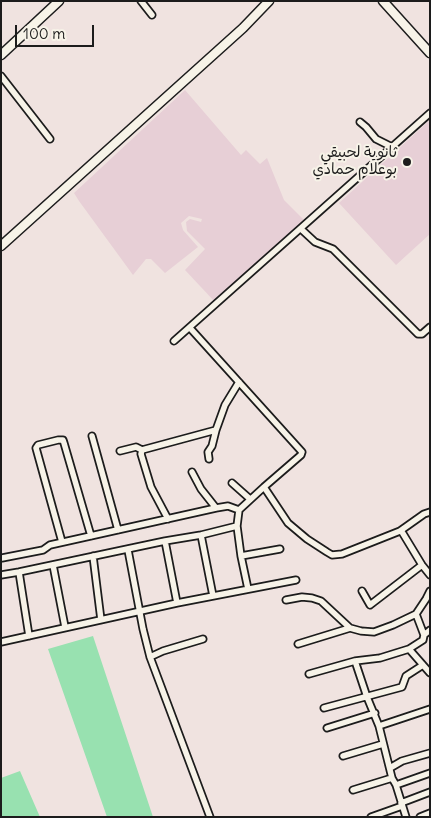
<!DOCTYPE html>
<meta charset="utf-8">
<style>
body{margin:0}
#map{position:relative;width:431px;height:818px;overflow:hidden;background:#f0e3e0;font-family:Delius,sans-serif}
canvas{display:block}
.frame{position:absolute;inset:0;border:2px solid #1c1c1c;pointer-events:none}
.scale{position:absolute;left:15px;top:25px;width:79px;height:22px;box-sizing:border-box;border:2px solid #1c1c1c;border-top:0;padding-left:6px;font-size:15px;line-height:18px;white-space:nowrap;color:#1c1c1c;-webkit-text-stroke:4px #f7f3e8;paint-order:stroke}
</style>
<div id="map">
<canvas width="431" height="818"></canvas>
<div class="frame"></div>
<div class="scale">100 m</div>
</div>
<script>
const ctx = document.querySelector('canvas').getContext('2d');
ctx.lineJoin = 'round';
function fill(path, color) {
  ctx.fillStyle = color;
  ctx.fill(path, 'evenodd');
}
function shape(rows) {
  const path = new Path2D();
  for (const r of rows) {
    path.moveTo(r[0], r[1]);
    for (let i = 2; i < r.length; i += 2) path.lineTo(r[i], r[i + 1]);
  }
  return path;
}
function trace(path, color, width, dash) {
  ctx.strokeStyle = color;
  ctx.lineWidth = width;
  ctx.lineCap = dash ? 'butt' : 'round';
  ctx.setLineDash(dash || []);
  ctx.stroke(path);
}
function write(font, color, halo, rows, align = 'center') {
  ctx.font = font + ' Delius,"Playpen Sans Arabic",sans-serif';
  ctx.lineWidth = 4;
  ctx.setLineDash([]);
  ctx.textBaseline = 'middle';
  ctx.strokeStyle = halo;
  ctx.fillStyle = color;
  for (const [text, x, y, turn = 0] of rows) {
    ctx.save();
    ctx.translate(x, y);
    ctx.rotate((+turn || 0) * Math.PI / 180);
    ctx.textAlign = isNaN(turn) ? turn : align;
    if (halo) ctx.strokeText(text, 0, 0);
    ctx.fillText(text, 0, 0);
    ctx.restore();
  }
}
fill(shape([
 [185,90,241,155,246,150,260,164,267,158,284,200,305,221,215,302,185,270,205,249,187,231,186,222,190,219,201,222,202,219,189,216,181,223,183,230,198,247,165,273,151,259,146,259,133,275,79,201,74,193],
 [430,120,430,234,396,265,339,203]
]), '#e7cfd6');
fill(shape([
 [93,636,153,817,107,817,48,649],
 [20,771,40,817,1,817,1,778]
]), '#98e1b0');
const minor = shape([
 [141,1,152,15],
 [1,76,50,139],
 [360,122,366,127,376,139,392,147],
 [301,229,315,242,333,249,418,334,422,334,430,327],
 [190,328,302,452,301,455,264,487,239,510,237,526,241,556,248,589],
 [174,341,430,113],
 [92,436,118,530],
 [120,451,136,447,142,450],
 [209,459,208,452,212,446,216,430,225,405,239,382],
 [192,472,201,489,216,508],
 [232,483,250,499],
 [264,487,288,523,307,539,327,552,332,555,342,554,400,531,402,532,422,565,430,575],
 [168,519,151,487,141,454,142,450,216,430],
 [400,531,424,514,430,512],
 [201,535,213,596],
 [165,541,177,603],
 [62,542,36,448,38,445,58,440,63,440,64,443,91,536],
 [128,550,143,629,150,657,210,817],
 [93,556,101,620],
 [241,556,280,549],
 [2,558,43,550,50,545,216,508,228,506,239,510],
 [53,565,65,627],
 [19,572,29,636],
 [1,575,19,572,165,541,201,535,237,526],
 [362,591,370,605,422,565],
 [286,600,302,597,312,598,321,601,350,628],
 [416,614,426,599,430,591],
 [424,635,430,630],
 [1,642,177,603,296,580],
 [298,644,350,628,361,631,374,632,393,625,416,614,424,635,423,640,409,649,380,658,355,661,309,674],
 [409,649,430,673],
 [150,657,163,651,203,639],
 [355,661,367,697,379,726,392,778,396,785,406,817],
 [324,708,402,687,406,676,423,665],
 [379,726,430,709],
 [327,728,375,713],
 [343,756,383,744],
 [390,768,402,761,430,753],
 [396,785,430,773],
 [353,790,392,778],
 [401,803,430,792],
 [371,817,402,806],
 [420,817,430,813]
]);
const secondary = shape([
 [383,1,430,53],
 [1,55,59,1],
 [1,246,243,28,269,1]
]);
trace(minor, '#1c1c1c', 9);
trace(secondary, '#1c1c1c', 11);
trace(minor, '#f7f3e8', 5.5);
trace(secondary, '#f7f3e8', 8);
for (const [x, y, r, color] of [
 [407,162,5,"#1c1c1c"]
]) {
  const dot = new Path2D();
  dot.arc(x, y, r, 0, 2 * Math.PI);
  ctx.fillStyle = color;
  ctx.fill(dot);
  trace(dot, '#f7f3e8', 2);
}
write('15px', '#1c1c1c', '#f7f3e8', [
 ["ثانوية لحبيقي",397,153],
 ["بوعلام حمادي",397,170]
], 'right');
</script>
